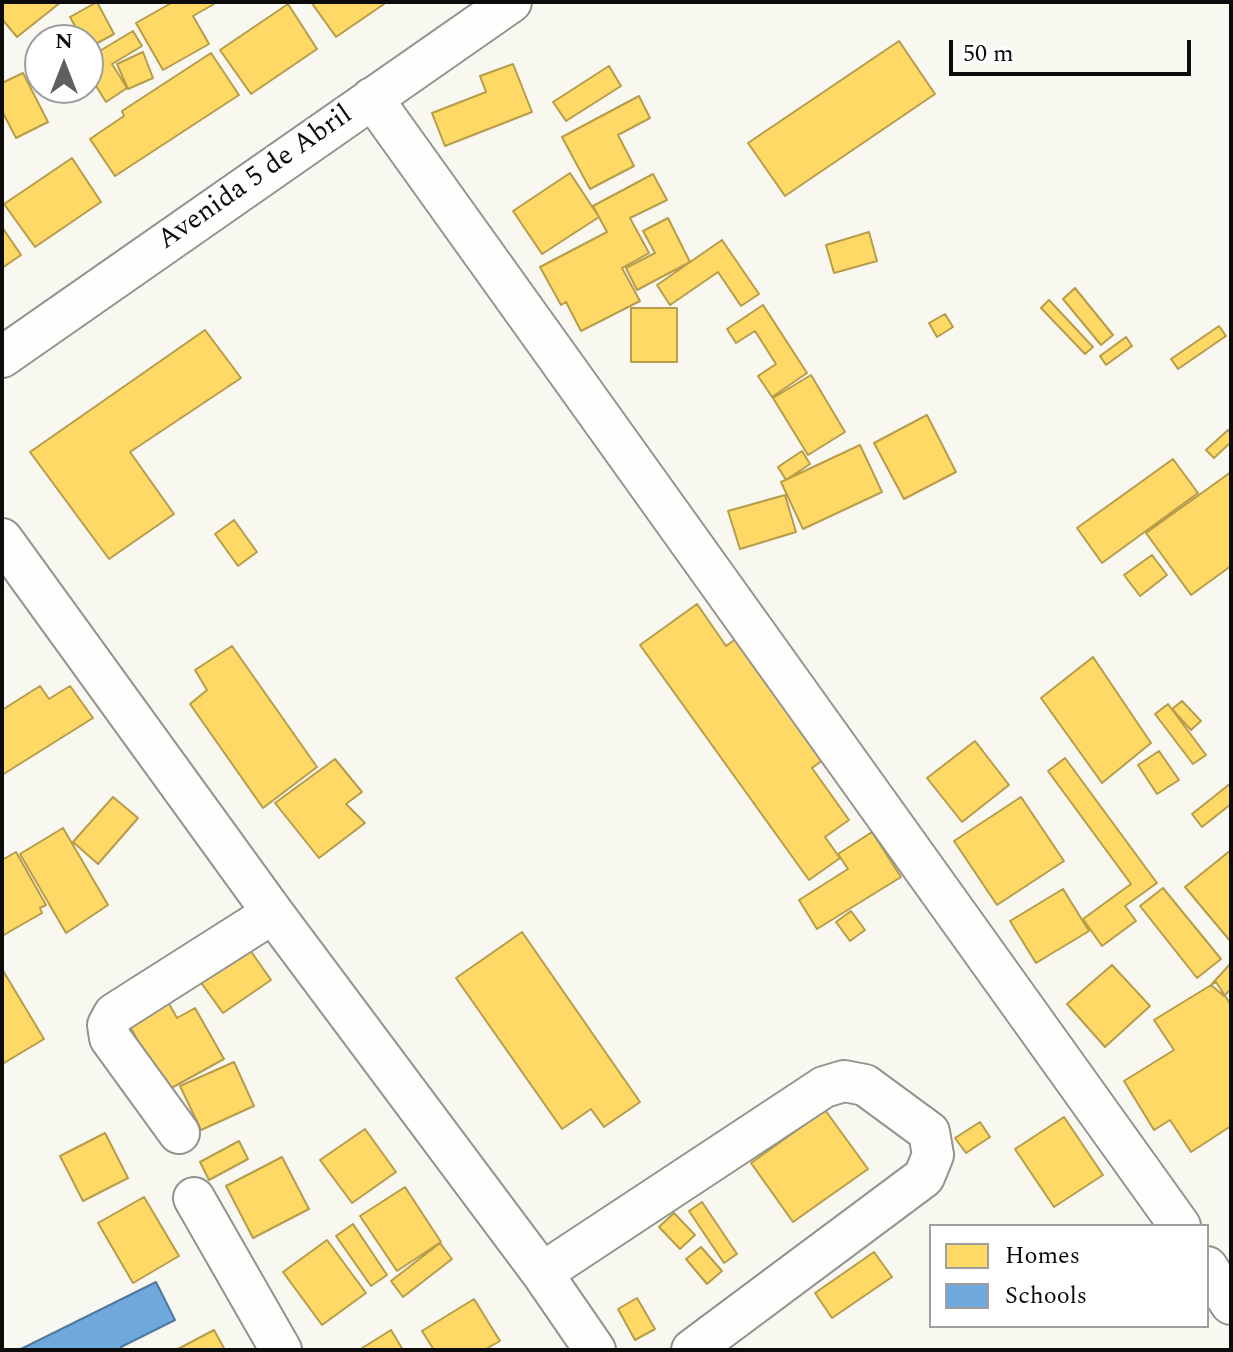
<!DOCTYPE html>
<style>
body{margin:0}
#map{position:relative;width:1233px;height:1352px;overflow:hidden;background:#f9f8f0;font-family:Spectral,serif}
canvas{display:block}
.frame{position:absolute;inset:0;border:4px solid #0c0c0c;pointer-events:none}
.legend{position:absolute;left:929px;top:1224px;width:280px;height:104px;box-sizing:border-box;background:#fff;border:2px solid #9e9e9e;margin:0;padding:10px 14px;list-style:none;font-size:24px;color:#0c0c0c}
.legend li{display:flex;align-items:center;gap:16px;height:40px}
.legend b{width:40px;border:2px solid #9e9e9e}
.north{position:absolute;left:24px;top:24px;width:80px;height:80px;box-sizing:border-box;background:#fff;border:2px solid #9e9e9e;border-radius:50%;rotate:0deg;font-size:22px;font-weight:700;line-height:32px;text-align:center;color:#0c0c0c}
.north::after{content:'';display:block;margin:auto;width:28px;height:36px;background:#5f5f5c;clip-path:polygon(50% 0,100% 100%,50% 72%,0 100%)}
.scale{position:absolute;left:949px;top:40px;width:242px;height:36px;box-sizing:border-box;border:4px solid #0c0c0c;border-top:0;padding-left:10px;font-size:24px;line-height:28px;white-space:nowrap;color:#0c0c0c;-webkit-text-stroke:6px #fff;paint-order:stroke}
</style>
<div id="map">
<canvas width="1233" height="1352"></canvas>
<div class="frame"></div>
<ul class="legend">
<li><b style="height:22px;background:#ffd966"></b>Homes</li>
<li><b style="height:22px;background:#6fa8dc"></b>Schools</li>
</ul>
<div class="north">N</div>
<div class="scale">50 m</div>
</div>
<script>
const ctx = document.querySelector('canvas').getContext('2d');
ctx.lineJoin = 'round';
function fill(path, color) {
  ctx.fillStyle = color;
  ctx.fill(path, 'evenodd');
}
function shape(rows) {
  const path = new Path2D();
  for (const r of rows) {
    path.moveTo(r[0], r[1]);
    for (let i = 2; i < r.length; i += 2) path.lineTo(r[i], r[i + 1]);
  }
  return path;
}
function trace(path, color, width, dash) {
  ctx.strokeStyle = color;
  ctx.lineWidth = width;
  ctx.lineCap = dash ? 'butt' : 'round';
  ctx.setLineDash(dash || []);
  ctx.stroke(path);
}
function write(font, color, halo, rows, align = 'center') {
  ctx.font = font + ' Spectral,serif';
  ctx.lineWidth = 8;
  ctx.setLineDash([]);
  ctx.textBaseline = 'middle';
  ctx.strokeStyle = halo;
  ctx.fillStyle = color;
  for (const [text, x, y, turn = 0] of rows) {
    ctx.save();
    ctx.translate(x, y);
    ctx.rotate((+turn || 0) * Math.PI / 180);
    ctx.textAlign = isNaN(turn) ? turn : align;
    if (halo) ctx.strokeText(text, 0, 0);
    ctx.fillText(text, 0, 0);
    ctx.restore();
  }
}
const homes = shape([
 [2,2,61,2,17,37,2,19,2,2],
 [97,2,114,34,88,48,88,40,83,40,70,17,97,2],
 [173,2,212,2,214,4,193,16,209,44,163,70,136,23,173,2],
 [311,2,387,2,336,37,311,2],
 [288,4,317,49,251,94,220,50,288,4],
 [133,31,142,46,112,64,127,88,106,102,88,73,88,58,133,31],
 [899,41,935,94,785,196,748,143,899,41],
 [143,52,153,78,128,89,117,64,143,52],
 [211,53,239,95,115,176,90,139,124,116,122,111,211,53],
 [40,56,40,88,39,88,26,63,40,56],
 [513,64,532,112,445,146,432,113,486,92,480,76,513,64],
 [609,66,621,86,566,121,553,102,609,66],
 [23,73,48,122,16,138,2,111,2,83,23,73],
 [639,96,650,118,618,135,634,166,590,189,562,137,639,96],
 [72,158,101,202,35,247,4,204,72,158],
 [570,173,599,217,542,254,513,211,570,173],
 [653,174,667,200,630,218,649,253,622,268,640,301,581,331,566,302,561,305,540,267,607,232,593,206,653,174],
 [668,218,690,262,637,290,626,268,655,253,643,231,668,218],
 [2,227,21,255,2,268,2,227],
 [869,232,877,261,834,273,826,245,869,232],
 [722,240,759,294,741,306,718,272,670,305,657,285,722,240],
 [1075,288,1113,335,1101,345,1063,299,1075,288],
 [1049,300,1093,347,1085,354,1041,308,1049,300],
 [763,305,807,373,772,397,758,376,776,364,755,331,736,343,727,329,763,305],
 [631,308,677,308,677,362,631,362,631,308],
 [945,314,953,327,937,337,929,323,945,314],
 [1219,326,1226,336,1178,369,1171,359,1219,326],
 [205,330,241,378,130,452,174,514,109,559,30,452,205,330],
 [1126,337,1132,346,1106,365,1100,356,1126,337],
 [811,375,845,432,808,455,773,398,811,375],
 [927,415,956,472,904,499,874,443,927,415],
 [1228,430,1231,434,1231,442,1214,458,1206,450,1228,430],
 [860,445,882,492,803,529,781,482,860,445],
 [802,451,810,464,786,480,778,467,802,451],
 [1173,459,1198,493,1102,563,1077,528,1173,459],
 [1231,472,1231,566,1191,595,1146,533,1231,472],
 [785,495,796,532,740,549,728,511,785,495],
 [234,520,257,552,238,566,215,534,234,520],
 [1152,555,1167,575,1140,596,1124,575,1152,555],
 [697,604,726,646,740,636,827,757,812,768,849,820,825,837,840,858,809,880,640,645,697,604],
 [232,646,317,767,263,808,190,704,207,690,195,670,232,646],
 [1093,657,1151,743,1102,783,1041,698,1093,657],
 [40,686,49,699,70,686,93,718,2,775,2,710,40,686],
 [1182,701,1201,721,1191,730,1172,709,1182,701],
 [1168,704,1206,755,1193,764,1155,714,1168,704],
 [975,741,1009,785,962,822,927,778,975,741],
 [1159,751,1179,780,1157,794,1138,765,1159,751],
 [1065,758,1157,883,1125,906,1136,921,1102,946,1083,919,1131,884,1048,771,1065,758],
 [335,759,362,792,346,804,365,823,319,858,275,803,335,759],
 [1231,783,1231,804,1202,827,1192,814,1231,783],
 [113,797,138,818,98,864,73,842,113,797],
 [1021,797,1064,861,997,905,954,841,1021,797],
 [63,828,108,905,66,933,20,854,63,828],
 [872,832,901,877,817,929,799,900,848,869,838,854,872,832],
 [1231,850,1231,942,1185,887,1231,850],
 [16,852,46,905,40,908,42,913,2,936,2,860,16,852],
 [1163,888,1221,959,1197,978,1140,906,1163,888],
 [1063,889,1089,931,1036,963,1010,921,1063,889],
 [851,911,865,930,850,941,836,922,851,911],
 [522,932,640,1102,604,1127,591,1109,562,1129,456,978,522,932],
 [243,940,271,980,223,1013,194,973,243,940],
 [1231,963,1231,989,1224,996,1211,985,1231,963],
 [1112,965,1150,1006,1105,1047,1067,1004,1112,965],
 [2,969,44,1039,4,1063,2,1060,2,969],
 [1216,982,1231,1005,1231,1126,1191,1152,1170,1120,1154,1130,1124,1081,1174,1050,1154,1020,1216,982],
 [163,993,177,1018,195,1008,224,1059,166,1091,123,1014,163,993],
 [234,1062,254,1106,201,1130,180,1086,234,1062],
 [825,1110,868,1169,793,1222,751,1163,825,1110],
 [1064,1117,1103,1175,1054,1207,1015,1149,1064,1117],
 [980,1122,990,1137,966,1153,955,1138,980,1122],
 [365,1129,396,1172,352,1203,320,1160,365,1129],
 [105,1133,128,1178,83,1201,60,1156,105,1133],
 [239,1141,248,1159,209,1180,200,1162,239,1141],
 [282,1157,309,1209,253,1238,226,1186,282,1157],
 [405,1187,441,1242,397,1271,360,1216,405,1187],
 [144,1197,179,1256,133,1283,98,1223,144,1197],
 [702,1202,737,1254,724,1263,689,1211,702,1202],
 [674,1213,695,1235,680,1249,659,1227,674,1213],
 [353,1224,387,1275,371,1286,336,1236,353,1224],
 [327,1240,366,1293,322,1325,283,1272,327,1240],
 [440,1243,452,1259,403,1297,391,1281,440,1243],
 [701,1247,722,1271,707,1284,686,1259,701,1247],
 [874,1252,892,1277,832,1318,815,1293,874,1252],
 [637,1298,655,1329,635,1340,618,1309,637,1298],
 [474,1299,500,1341,484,1350,434,1350,422,1331,474,1299],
 [214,1330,225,1350,176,1350,214,1330],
 [391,1330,403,1350,359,1350,391,1330]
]);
fill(homes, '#ffd966');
trace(homes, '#b69c4b', 2);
const schools = shape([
 [156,1282,175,1320,121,1347,122,1350,19,1350,156,1282]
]);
fill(schools, '#6fa8dc');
trace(schools, '#51799e', 2);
const minor = shape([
 [372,98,1180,1226],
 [2,357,511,2],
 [2,539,273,913,542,1273,595,1350],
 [179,1133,110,1038,108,1025,114,1014,273,913],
 [194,1198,281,1350],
 [1207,1267,1231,1304],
 [542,1273,824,1087,844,1081,865,1085,929,1132,933,1155,924,1177,692,1350]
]);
trace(minor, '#93928f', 44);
trace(minor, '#fefefd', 40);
write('28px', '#0c0c0c', '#fff', [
 ["Avenida 5 de Abril",256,179,-35]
]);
</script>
